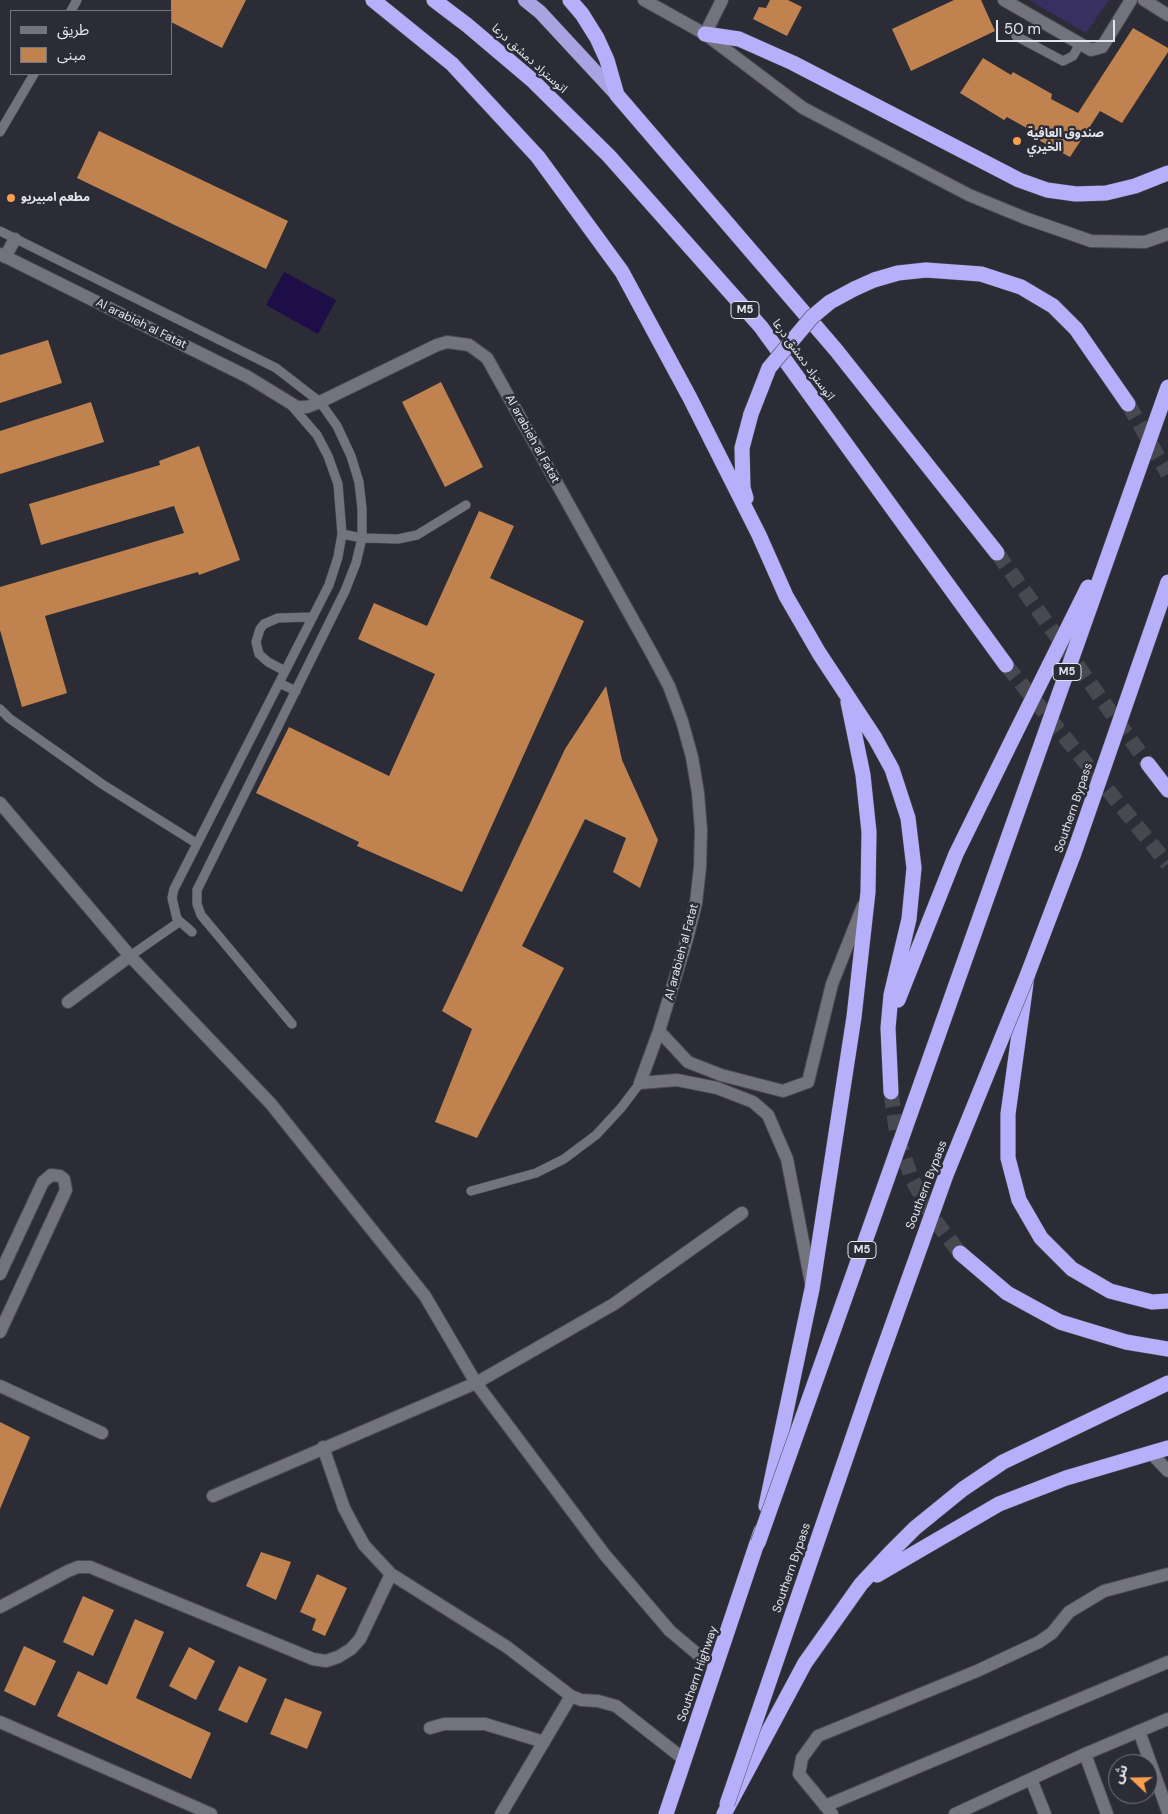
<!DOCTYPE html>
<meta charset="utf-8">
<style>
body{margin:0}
#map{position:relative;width:1168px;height:1814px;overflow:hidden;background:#2c2c36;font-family:"DM Sans","Noto Sans Arabic",sans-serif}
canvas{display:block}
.legend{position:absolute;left:10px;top:10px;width:162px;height:65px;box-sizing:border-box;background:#2c2c36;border:1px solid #76767f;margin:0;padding:6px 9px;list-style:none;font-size:15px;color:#e5e5ec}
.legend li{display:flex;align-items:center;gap:10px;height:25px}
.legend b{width:25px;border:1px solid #76767f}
.north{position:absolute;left:1108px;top:1754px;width:50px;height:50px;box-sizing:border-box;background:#2c2c36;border:1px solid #76767f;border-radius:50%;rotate:291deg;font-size:14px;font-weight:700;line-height:20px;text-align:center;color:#e5e5ec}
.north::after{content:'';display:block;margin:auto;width:18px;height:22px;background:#fa9f4e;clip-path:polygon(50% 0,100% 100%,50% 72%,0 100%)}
.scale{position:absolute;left:996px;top:20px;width:119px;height:22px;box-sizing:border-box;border:2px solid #e5e5ec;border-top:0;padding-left:6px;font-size:15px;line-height:18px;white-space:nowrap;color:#e5e5ec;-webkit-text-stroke:4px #2c2c36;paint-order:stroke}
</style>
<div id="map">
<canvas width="1168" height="1814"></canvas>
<ul class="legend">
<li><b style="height:6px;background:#73737e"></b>طريق</li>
<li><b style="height:14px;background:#c0834f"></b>مبنى</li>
</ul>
<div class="north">ش</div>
<div class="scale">50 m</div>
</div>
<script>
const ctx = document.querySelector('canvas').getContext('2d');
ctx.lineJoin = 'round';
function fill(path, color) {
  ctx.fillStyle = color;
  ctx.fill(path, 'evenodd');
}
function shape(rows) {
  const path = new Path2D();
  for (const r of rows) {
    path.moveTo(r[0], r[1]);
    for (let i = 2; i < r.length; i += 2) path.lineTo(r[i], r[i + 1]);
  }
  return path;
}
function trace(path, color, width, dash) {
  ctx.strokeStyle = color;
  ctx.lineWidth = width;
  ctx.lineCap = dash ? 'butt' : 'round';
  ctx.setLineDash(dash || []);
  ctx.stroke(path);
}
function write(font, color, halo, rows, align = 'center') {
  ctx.font = font + ' "DM Sans","Noto Sans Arabic",sans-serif';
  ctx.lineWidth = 5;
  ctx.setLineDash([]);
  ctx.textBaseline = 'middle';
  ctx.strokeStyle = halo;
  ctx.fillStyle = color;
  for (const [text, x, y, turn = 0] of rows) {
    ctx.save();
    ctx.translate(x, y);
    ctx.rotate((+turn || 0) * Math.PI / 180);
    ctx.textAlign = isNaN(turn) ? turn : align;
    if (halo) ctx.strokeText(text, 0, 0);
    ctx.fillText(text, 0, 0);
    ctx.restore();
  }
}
fill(shape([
 [1029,0,1109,0,1086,33]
]), '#373060');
fill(shape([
 [284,272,336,300,318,334,266,305]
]), '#1d0e48');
fill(shape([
 [171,0,246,0,222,48,171,22],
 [770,0,788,0,802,7,787,36,753,19,759,7,766,8],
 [954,0,981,0,995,31,911,71,892,29],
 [1133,28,1168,48,1168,52,1122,123,1100,111,1070,157,1031,136,1032,131,1007,117,1004,120,960,93,983,58,1011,75,1013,72,1052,94,1051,99,1078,113],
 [99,131,288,221,266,269,77,178],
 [48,340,62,383,0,403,0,355],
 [441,382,483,467,445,487,402,402],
 [91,402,104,442,0,474,0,431],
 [199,446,240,560,199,575,198,572,45,616,67,693,22,707,0,630,0,587,184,533,174,506,41,545,29,504,160,465,159,461],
 [479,511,514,526,490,578,584,621,462,892,357,846,359,842,256,793,289,727,389,776,435,674,358,639,374,603,427,626],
 [606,686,622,760,658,840,640,888,613,872,626,838,585,819,522,946,564,968,477,1138,435,1122,472,1029,442,1011,565,749],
 [0,1422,30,1437,0,1509],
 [261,1552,291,1562,276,1600,246,1586],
 [317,1574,347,1588,325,1636,312,1630,316,1619,300,1612],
 [83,1596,114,1610,93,1656,63,1642],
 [135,1619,164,1632,136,1698,211,1733,191,1779,57,1716,78,1671,107,1685],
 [24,1646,56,1661,35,1706,4,1691],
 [189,1647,215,1661,196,1700,169,1686],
 [239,1666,267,1679,247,1723,218,1710],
 [285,1698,322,1712,307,1749,270,1734]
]), '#c0834f');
trace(shape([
 [1128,404,1168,474],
 [997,553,1148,764],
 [1006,665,1168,864],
 [891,1092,897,1136,912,1179,933,1218,960,1253]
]), '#484851', 15, [15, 8]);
const service = shape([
 [71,11,77,0],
 [1016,36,1063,61,1073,56,1080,44],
 [0,132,34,74],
 [0,231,276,368,320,402,337,426,351,456,359,482,362,509,362,538,356,563,345,591,197,890,197,904,201,915,292,1024],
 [342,534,362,538,398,539,417,535,466,505],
 [285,671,268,662,259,654,256,642,260,629,264,624,278,618,313,617],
 [279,683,296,691],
 [0,709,9,718,102,784,196,843],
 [192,932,177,919,172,898,174,889,329,585,338,557,342,534,338,484,328,456,317,435,291,405],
 [130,956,179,922],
 [471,1191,536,1173,564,1159,596,1135,621,1108,640,1083]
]);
const minor = shape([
 [1004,0,1091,50,1102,47,1131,0],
 [1144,0,1168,15],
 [705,34,722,0],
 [0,803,130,956,271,1104,425,1296,476,1383,605,1555,670,1631,701,1657,717,1666],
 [68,1002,130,956],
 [0,1274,43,1182,51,1175,60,1176,64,1179,66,1190,0,1332],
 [0,1386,102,1433],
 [323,1447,344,1508,354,1527,364,1545,391,1574,507,1647,571,1696,581,1700,598,1701,616,1706,685,1760],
 [1150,1452,1168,1471],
 [213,1496,476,1383,614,1304,742,1213],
 [0,1607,68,1571,78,1567,90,1567,313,1659,326,1661,338,1657,351,1649,360,1639,391,1574],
 [0,1722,211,1814],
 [430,1728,444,1724,485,1724,544,1742],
 [1139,1731,1168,1812],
 [1085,1754,1107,1814],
 [1031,1779,1045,1814],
 [825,1806,1168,1662],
 [501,1814,571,1696],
 [832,1814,799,1774,802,1758,818,1736,977,1671,1039,1642,1052,1633,1069,1612,1104,1591,1168,1574],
 [955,1814,1085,1754,1168,1719]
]);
const tertiary = shape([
 [644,0,705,34,803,108,969,195,1025,218,1091,241,1145,242,1168,234],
 [0,254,248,377,297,407,307,407,320,402,437,345,447,342,469,345,487,358,652,654,669,686,682,721,692,757,698,793,701,830,700,867,696,903,687,939,659,1031,640,1083,677,1080,717,1088,753,1102,768,1115,787,1159,811,1283],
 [5,257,15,239],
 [659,1031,688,1062,721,1075,783,1091,808,1082,832,984,863,906]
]);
const trunk = shape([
 [525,0,540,12,617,95]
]);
const motorway = shape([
 [373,0,452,64,538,157,622,272,690,398,759,535,786,596,819,653,875,738,892,769,908,818,914,868,909,919,891,995,888,1028,891,1092],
 [434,0,467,25,532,80,609,156,761,327,1006,665],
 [570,0,582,14,597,38,607,60,617,95,836,350,997,553],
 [705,34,739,39,793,63,1019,180,1047,190,1076,194,1106,193,1135,186,1168,173],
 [854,289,874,280,898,273,926,270,981,274,1021,287,1053,306,1076,329,1128,404],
 [746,498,743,488,742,448,751,414],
 [1148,764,1168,790],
 [1074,853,1027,976,1008,1114,1008,1158,1019,1200,1041,1238,1072,1269,1110,1291,1152,1302,1168,1301],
 [898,1000,956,854,1015,734],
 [960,1253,1007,1293,1060,1322,1126,1342,1168,1349],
 [766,1506,812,1289,854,1017,868,892,869,832,863,775,848,702],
 [877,1575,999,1504,1066,1478,1168,1448],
 [666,1814,761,1531],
 [724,1814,805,1663,861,1584,889,1554,915,1528,963,1489,1003,1462,1168,1383]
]);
trace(service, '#4b4a53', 10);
trace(minor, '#4b4a53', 14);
trace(tertiary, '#4b4a53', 14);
trace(trunk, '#4b4a53', 15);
trace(motorway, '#4b4a53', 16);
trace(service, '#73737e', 9);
trace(minor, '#73737e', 12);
trace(tertiary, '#73737e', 12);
trace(trunk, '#a8a4e2', 14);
trace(motorway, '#b6b0fb', 15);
const motorwayBridge = shape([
 [751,414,769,368,812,317,830,302,854,289],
 [1015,734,1088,587],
 [1074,853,1168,582],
 [758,1543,1168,387],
 [727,1804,874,1376,946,1175,1027,976]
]);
trace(motorwayBridge, '#4b4a53', 16, []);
trace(motorwayBridge, '#b6b0fb', 15);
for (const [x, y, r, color] of [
 [1017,141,5,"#fa9f4e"],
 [11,198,5,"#fa9f4e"]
]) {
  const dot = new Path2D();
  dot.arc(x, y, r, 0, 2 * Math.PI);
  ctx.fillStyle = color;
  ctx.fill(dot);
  trace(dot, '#2c2c36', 2);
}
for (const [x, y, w] of [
 [745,310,28],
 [1067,672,28],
 [862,1250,28]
]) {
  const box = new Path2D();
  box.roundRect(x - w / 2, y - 8.5, w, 17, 4);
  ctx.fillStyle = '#2c2c36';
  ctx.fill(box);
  trace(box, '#e5e5ec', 1);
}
write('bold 11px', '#e5e5ec', null, [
 ["M5",745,310],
 ["M5",1067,672],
 ["M5",862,1250]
]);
write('12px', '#e5e5ec', '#2c2c36', [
 ["اتوستراد دمشق درعا",529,59,42],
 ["Al arabieh al Fatat",141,324,26],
 ["اتوستراد دمشق درعا",803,360,54],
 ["Al arabieh al Fatat",532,439,61],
 ["Southern Bypass",1074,808,-71],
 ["Al arabieh al Fatat",682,952,-75],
 ["Southern Bypass",927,1185,-69],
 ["Southern Bypass",792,1568,-71],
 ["Southern Highway",698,1674,-71]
]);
write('bold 12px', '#e5e5ec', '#2c2c36', [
 ["صندوق العافية",1027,134],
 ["الخيري",1027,148],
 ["مطعم امبيريو",21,198]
], 'left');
</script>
